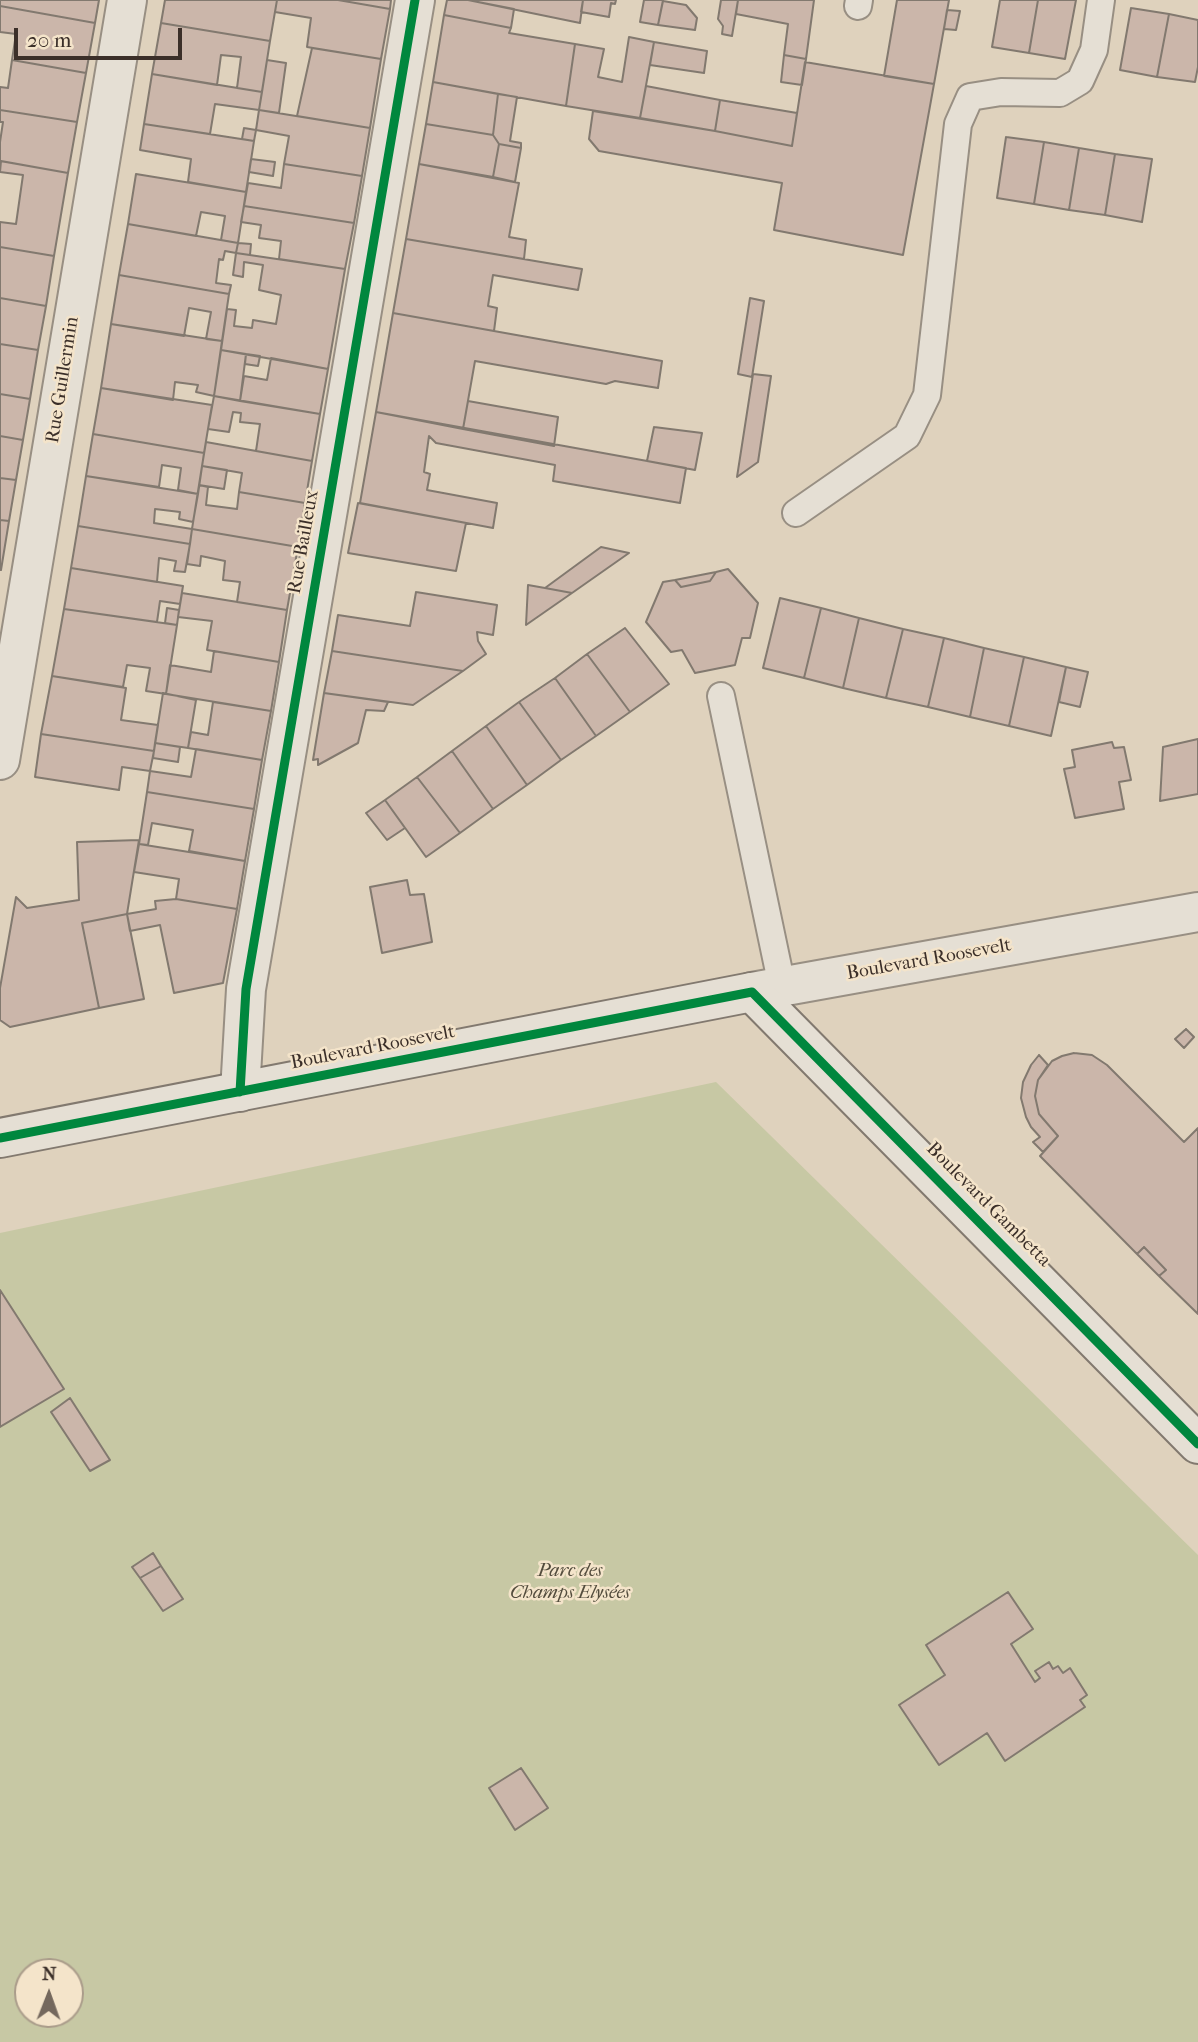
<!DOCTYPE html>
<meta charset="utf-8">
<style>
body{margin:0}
#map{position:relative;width:1198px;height:2042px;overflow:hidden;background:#dfd2bd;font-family:"IM FELL French Canon",serif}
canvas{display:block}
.north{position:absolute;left:14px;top:1958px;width:70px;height:70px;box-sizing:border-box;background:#f4e4ca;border:2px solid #aa9c8a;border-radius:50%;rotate:1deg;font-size:19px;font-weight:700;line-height:28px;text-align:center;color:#3b2f29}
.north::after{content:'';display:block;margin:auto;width:24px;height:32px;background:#74685d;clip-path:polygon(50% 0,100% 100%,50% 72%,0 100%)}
.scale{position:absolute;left:14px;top:28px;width:168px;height:32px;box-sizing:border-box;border:4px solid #3b2f29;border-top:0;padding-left:9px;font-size:21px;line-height:24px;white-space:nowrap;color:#3b2f29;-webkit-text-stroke:5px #f4e4ca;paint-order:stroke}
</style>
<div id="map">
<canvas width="1198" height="2042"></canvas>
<div class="north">N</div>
<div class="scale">20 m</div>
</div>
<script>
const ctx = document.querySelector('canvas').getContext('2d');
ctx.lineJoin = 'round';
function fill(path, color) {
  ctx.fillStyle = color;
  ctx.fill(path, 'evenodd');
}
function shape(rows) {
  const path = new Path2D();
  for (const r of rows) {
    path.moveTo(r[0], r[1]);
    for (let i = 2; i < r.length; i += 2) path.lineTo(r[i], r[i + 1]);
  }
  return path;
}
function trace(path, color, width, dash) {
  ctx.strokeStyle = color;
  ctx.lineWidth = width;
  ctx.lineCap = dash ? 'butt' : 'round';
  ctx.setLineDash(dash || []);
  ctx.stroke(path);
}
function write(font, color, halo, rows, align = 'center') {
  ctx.font = font + ' "IM FELL French Canon",serif';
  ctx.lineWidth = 5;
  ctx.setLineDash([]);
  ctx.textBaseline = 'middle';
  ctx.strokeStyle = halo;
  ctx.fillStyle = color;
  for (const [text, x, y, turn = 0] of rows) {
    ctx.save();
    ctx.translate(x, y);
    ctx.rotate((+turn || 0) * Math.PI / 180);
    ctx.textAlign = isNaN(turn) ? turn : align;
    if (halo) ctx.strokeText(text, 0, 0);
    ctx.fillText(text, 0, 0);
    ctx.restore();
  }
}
fill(shape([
 [716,1082,1198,1555,1198,2042,0,2042,0,1233],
 [28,1972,70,1972,70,2014,28,2014]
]), '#c7c8a4');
const building = shape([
 [0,0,99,0,95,23,0,6,0,0],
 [165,0,277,0,270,41,161,23,165,0],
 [277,0,338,0,390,9,381,59,307,47,311,18,275,12,277,0],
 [338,0,391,0,390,9,338,0],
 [447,0,468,0,514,9,511,28,444,15,447,0],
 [468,0,583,0,580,23,468,0],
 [583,0,616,0,615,4,611,3,609,17,581,12,583,0],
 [644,0,663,0,658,25,640,22,644,0],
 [721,0,738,0,732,36,722,34,723,26,718,19,721,0],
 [738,0,814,0,806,59,784,55,788,24,736,14,738,0],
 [897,0,949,0,934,84,884,76,897,0],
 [1000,0,1038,0,1029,53,992,47,1000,0],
 [1038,0,1076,0,1065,59,1029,53,1038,0],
 [663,1,686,5,697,18,695,30,658,25,663,1],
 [0,6,95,23,86,73,12,60,16,34,0,32,0,6],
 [1131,8,1169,14,1157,77,1120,70,1131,8],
 [947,10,960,11,956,30,944,29,947,10],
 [1169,14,1198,20,1198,67,1195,82,1157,77,1169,14],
 [444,15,511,28,509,33,575,44,566,106,433,82,444,15],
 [161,23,270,41,262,92,237,88,241,57,221,55,217,85,152,74,161,23],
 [629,37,654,42,640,118,566,106,575,44,604,49,598,77,622,82,629,37],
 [654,42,707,51,704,73,650,65,654,42],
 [312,48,381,59,370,128,297,116,312,48],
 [784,55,806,59,802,85,781,82,784,55],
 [12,60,86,73,77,122,0,110,0,87,8,88,12,60],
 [267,60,286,63,279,113,259,110,267,60],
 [805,62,934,84,903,255,774,230,782,183,599,151,589,139,593,111,715,131,792,146,805,62],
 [152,74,262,92,259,110,215,104,210,134,144,124,152,74],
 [433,82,498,94,493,135,426,124,433,82],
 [646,86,720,100,715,131,640,118,646,86],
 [498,94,517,97,510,141,521,143,521,148,499,144,493,135,498,94],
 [720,100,797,113,792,146,715,131,720,100],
 [0,110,77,122,68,173,0,161,0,142,3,122,0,122,0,110],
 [259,110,370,128,362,176,284,164,289,136,256,130,259,110],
 [144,124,254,141,246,192,188,182,191,159,140,150,144,124],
 [426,124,493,135,499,144,493,177,419,164,426,124],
 [244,128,256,130,254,141,242,139,244,128],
 [1006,137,1044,142,1034,204,997,198,1006,137],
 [1044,142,1079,148,1069,210,1034,204,1044,142],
 [499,144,521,148,515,182,493,177,499,144],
 [1079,148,1115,154,1105,215,1069,210,1079,148],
 [1115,154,1152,159,1142,222,1105,215,1115,154],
 [251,159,275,162,273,176,249,172,251,159],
 [1,161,68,173,54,256,0,247,0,222,16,224,23,175,0,172,1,161],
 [284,164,362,176,354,223,244,206,248,183,281,188,284,164],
 [419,164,519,183,509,237,526,240,524,259,406,239,419,164],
 [136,174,246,192,238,243,221,240,225,216,201,212,196,236,128,224,136,174],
 [244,206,354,223,345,269,279,259,281,241,259,238,261,225,241,222,244,206],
 [128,224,238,243,236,253,225,251,223,260,219,259,216,283,231,285,229,294,119,275,128,224],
 [406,239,582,269,578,290,493,275,488,306,497,308,494,331,393,313,406,239],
 [238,243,251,244,250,255,236,253,238,243],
 [0,247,54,256,46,306,0,298,0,247],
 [236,253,345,269,328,369,221,350,227,309,236,310,234,326,252,328,253,320,276,324,281,295,259,290,263,265,244,262,243,277,233,275,236,253],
 [119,275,229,294,222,341,206,339,211,312,189,308,184,336,111,324,119,275],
 [0,298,46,306,38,350,0,344,0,298],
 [750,298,764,301,752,377,738,374,750,298],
 [393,313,662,361,658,388,615,381,606,384,475,361,463,429,376,412,393,313],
 [111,324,222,341,214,396,196,392,198,385,175,382,173,400,101,388,111,324],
 [0,344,38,350,30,399,0,394,0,344],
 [221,350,246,354,240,401,214,396,221,350],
 [246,354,260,356,258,366,245,364,246,354],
 [271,358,328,369,320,414,240,401,244,376,267,380,271,358],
 [753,374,771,376,758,462,737,477,753,374],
 [101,388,212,405,204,453,93,434,101,388],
 [0,394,30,399,23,440,0,436,0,394],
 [214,396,320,414,312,461,256,451,260,424,240,422,241,413,233,412,229,432,208,429,214,396],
 [468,401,558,417,554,446,463,429,468,401],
 [376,412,686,468,680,503,553,481,555,465,436,443,429,436,424,472,430,474,427,490,497,503,493,528,360,503,376,412],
 [654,427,702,433,695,470,647,461,654,427],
 [93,434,204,453,198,494,178,490,181,468,162,465,159,487,86,476,93,434],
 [0,436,23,440,16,480,0,478,0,436],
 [206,442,312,461,305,503,239,492,242,473,202,466,206,442],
 [202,466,227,470,224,489,199,485,202,466],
 [86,476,198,494,193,522,179,519,180,512,155,509,154,523,192,529,190,544,78,526,86,476],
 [0,478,16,480,9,521,0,520,0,478],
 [199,485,208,487,206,505,237,509,239,492,305,503,298,547,192,529,199,485],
 [358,503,466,523,456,571,348,553,358,503],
 [0,520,9,521,1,570,0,570,0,520],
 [78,526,190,544,185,572,174,571,176,561,159,558,157,582,71,568,78,526],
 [192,529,298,547,287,610,237,602,240,582,223,580,225,561,201,556,200,566,187,564,192,529],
 [601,547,629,553,572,593,545,588,601,547],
 [71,568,183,586,180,604,160,601,157,622,64,609,71,568],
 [728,569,758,603,750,638,742,638,735,665,695,673,682,650,671,652,646,622,663,582,675,580,681,587,710,581,716,572,728,569],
 [716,572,710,581,681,587,675,580,716,572],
 [528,585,545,588,572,593,526,625,528,585],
 [416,592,497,605,493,635,477,632,478,641,486,654,463,671,332,651,338,615,410,626,416,592],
 [182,593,287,610,279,662,207,650,212,621,178,617,182,593],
 [780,598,821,608,804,678,763,668,780,598],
 [167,608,179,610,177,625,165,623,167,608],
 [821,608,859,618,843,688,804,678,821,608],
 [64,609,177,625,166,694,146,691,150,668,127,665,123,687,52,676,64,609],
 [859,618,903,629,886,698,843,688,859,618],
 [625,628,669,684,630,712,587,654,625,628],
 [903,629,944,638,928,707,886,698,903,629],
 [944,638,984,648,970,717,928,707,944,638],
 [984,648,1024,657,1009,726,970,717,984,648],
 [214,651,279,662,271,711,166,694,170,665,211,672,214,651],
 [332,651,463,671,413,705,324,693,332,651],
 [587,654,630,712,596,736,555,678,587,654],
 [1024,657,1066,667,1051,736,1009,726,1024,657],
 [1066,667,1088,672,1080,707,1059,702,1066,667],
 [52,676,126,688,121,720,158,725,154,751,41,734,52,676],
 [555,678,596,736,561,760,519,702,555,678],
 [163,693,196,700,188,748,155,743,163,693],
 [324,693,388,702,384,711,366,710,358,743,318,765,318,759,313,760,324,693],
 [213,702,271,711,262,760,188,748,191,732,208,735,213,702],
 [519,702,561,760,527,785,486,726,519,702],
 [486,726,527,785,493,809,452,751,486,726],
 [41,734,154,751,150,771,122,767,119,790,35,777,41,734],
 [1198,739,1198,794,1160,801,1163,747,1198,739],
 [1112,742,1114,748,1124,747,1131,780,1119,782,1124,809,1075,818,1064,769,1075,767,1072,750,1112,742],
 [155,743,180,747,178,762,153,758,155,743],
 [196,749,262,760,254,809,147,792,150,771,191,777,196,749],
 [452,751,493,809,460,833,417,777,452,751],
 [417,777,460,833,426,857,385,800,417,777],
 [147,792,254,809,245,861,189,851,193,830,152,823,148,845,139,844,147,792],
 [385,800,405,828,387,840,366,813,385,800],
 [139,840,127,914,82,923,99,1008,10,1027,0,1020,0,988,16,897,27,908,79,900,77,842,139,840],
 [139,844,245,861,237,909,176,899,179,879,134,872,139,844],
 [407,880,410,895,424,894,432,942,382,953,370,887,407,880],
 [176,899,237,909,223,983,174,993,160,925,130,931,127,914,156,909,155,901,176,899],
 [127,914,144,999,99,1008,82,923,127,914],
 [1186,1029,1194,1037,1184,1048,1175,1039,1186,1029],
 [1074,1053,1092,1055,1107,1065,1184,1142,1198,1128,1198,1314,1159,1276,1166,1270,1144,1247,1137,1254,1040,1156,1058,1136,1039,1114,1035,1096,1038,1080,1052,1061,1062,1056,1074,1053],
 [1039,1055,1048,1065,1038,1080,1035,1096,1039,1114,1058,1136,1043,1152,1033,1142,1040,1137,1031,1127,1026,1117,1021,1098,1023,1082,1031,1065,1039,1055],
 [1144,1247,1166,1270,1159,1276,1137,1254,1144,1247],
 [0,1290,64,1389,0,1427,0,1290],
 [70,1398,110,1460,90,1471,51,1412,70,1398],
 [153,1553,161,1566,140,1578,132,1567,153,1553],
 [161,1566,183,1599,163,1611,140,1578,161,1566],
 [1008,1592,1033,1629,1011,1644,1035,1682,1040,1678,1035,1671,1049,1662,1053,1669,1058,1666,1063,1673,1070,1668,1087,1695,1080,1700,1085,1707,1005,1761,987,1733,939,1765,899,1705,945,1675,926,1645,1008,1592],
 [521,1768,548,1808,515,1830,489,1788,521,1768]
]);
fill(building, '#cbb6aa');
trace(building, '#82796f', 2);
const lane = shape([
 [858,6,859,0],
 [796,513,907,436,927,395,958,124,970,97,1001,92,1060,93,1080,81,1094,50,1101,0],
 [721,696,782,986]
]);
const street = shape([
 [0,760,127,0],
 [752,992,1198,912],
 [240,1092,246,989,415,0]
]);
const secondary = shape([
 [0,1138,752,992,1198,1444]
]);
trace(lane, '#988f83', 30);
trace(street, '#988f83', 42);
trace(secondary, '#82796f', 42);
trace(lane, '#e5dfd4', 26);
trace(street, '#e5dfd4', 38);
trace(secondary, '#e5dfd4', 38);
trace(shape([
 [240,1092,246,989,415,0],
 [0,1138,752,992,1198,1444]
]), '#00873e', 9);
write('19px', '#3b2f29', '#f4e4ca', [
 ["Rue Guillermin",63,380,-81],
 ["Rue Bailleux",304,542,-80],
 ["Boulevard Roosevelt",929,960,-10],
 ["Boulevard Roosevelt",373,1048,-11],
 ["Boulevard Gambetta",988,1205,45]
]);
write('italic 19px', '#534c3d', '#f4e4ca', [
 ["Parc des",570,1571],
 ["Champs Elysées",570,1593]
]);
</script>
